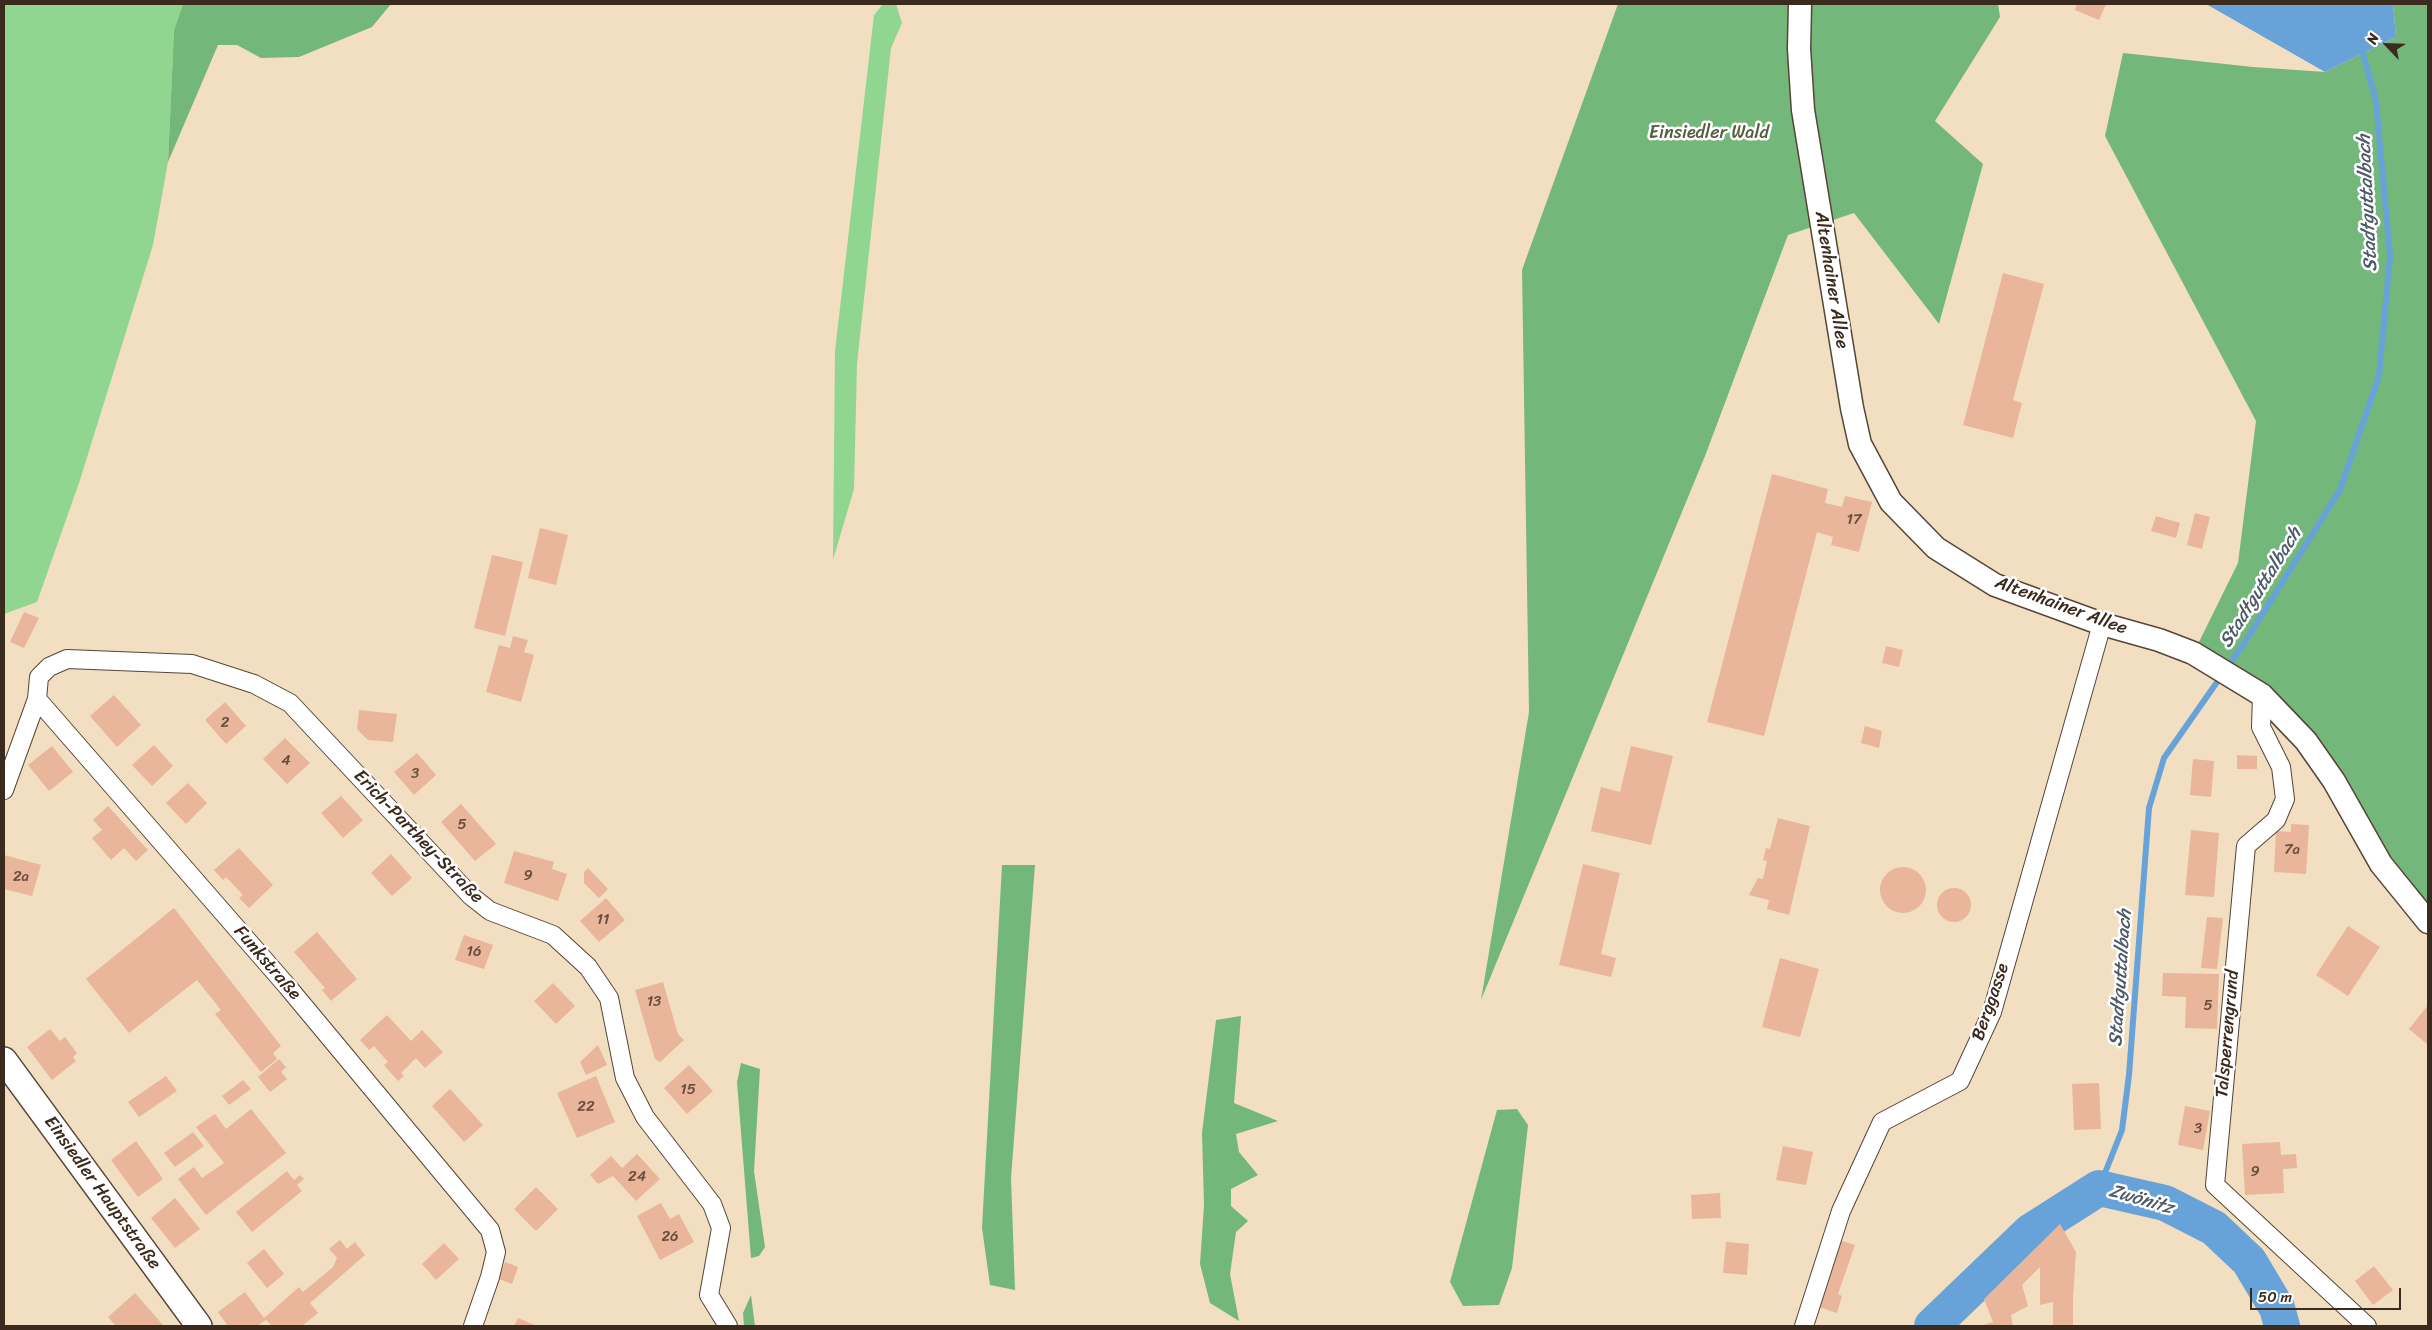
<!DOCTYPE html>
<meta charset="utf-8">
<style>
body{margin:0}
#map{position:relative;width:2432px;height:1330px;overflow:hidden;background:#f2dfc1;font-family:Sriracha,sans-serif}
canvas{display:block}
.frame{position:absolute;inset:0;border:5px solid #3b2a1e;pointer-events:none}
.north{position:absolute;left:2362px;top:20px;width:50px;height:50px;-webkit-text-stroke:4px #fff;paint-order:stroke;rotate:294deg;font-size:14px;font-weight:700;line-height:20px;text-align:center;color:#3b2a1e}
.north::after{content:'';display:block;margin:auto;width:18px;height:22px;background:#3b2a1e;clip-path:polygon(50% 0,100% 100%,50% 72%,0 100%)}
.scale{position:absolute;left:2250px;top:1288px;width:151px;height:22px;box-sizing:border-box;border:2px solid #3b2a1e;border-top:0;padding-left:6px;font-size:15px;line-height:18px;white-space:nowrap;color:#3b2a1e;-webkit-text-stroke:4px #fff;paint-order:stroke}
</style>
<div id="map">
<canvas width="2432" height="1330"></canvas>
<div class="frame"></div>
<div class="north">N</div>
<div class="scale">50 m</div>
</div>
<script>
const ctx = document.querySelector('canvas').getContext('2d');
ctx.lineJoin = 'round';
function fill(path, color) {
  ctx.fillStyle = color;
  ctx.fill(path, 'evenodd');
}
function shape(rows) {
  const path = new Path2D();
  for (const r of rows) {
    if (r.length === 3) {
      path.moveTo(r[0] + r[2], r[1]);
      path.arc(r[0], r[1], r[2], 0, 2 * Math.PI);
      continue;
    }
    path.moveTo(r[0], r[1]);
    for (let i = 2; i < r.length; i += 2) path.lineTo(r[i], r[i + 1]);
  }
  return path;
}
function trace(path, color, width, dash) {
  ctx.strokeStyle = color;
  ctx.lineWidth = width;
  ctx.lineCap = dash ? 'butt' : 'round';
  ctx.setLineDash(dash || []);
  ctx.stroke(path);
}
function write(font, color, halo, rows, align = 'center') {
  ctx.font = font + ' Sriracha,sans-serif';
  ctx.lineWidth = 5;
  ctx.setLineDash([]);
  ctx.textBaseline = 'middle';
  ctx.strokeStyle = halo;
  ctx.fillStyle = color;
  for (const [text, x, y, turn = 0] of rows) {
    ctx.save();
    ctx.translate(x, y);
    ctx.rotate((+turn || 0) * Math.PI / 180);
    ctx.textAlign = isNaN(turn) ? turn : align;
    if (halo) ctx.strokeText(text, 0, 0);
    ctx.fillText(text, 0, 0);
    ctx.restore();
  }
}
fill(shape([
 [4,4,183,4,174,30,168,162,153,245,80,480,37,602,4,614],
 [883,4,896,4,902,23,891,48,857,364,854,489,833,560,835,351,874,15]
]), '#90d690');
fill(shape([
 [183,4,391,4,372,27,299,57,261,58,237,45,218,45,168,162,174,30],
 [1618,4,1998,4,2000,17,1935,121,1983,164,1939,324,1854,213,1788,235,1705,456,1481,1000,1529,712,1522,270],
 [2393,4,2428,4,2428,912,2418,903,2338,783,2198,644,2238,563,2256,421,2105,136,2123,53,2253,67,2325,72,2396,37],
 [1002,865,1035,865,1011,1178,1015,1290,990,1285,982,1228],
 [1241,1016,1234,1103,1278,1121,1236,1134,1239,1152,1258,1175,1231,1189,1231,1206,1248,1221,1236,1232,1230,1274,1239,1321,1210,1303,1200,1264,1204,1205,1202,1133,1216,1020],
 [741,1063,760,1069,754,1171,765,1247,759,1256,751,1258,737,1082],
 [1517,1109,1528,1125,1512,1268,1499,1305,1463,1306,1450,1282,1497,1110],
 [751,1295,755,1326,744,1326,743,1313]
]), '#74b77a');
fill(shape([
 [2206,4,2393,4,2396,37,2325,72]
]), '#67a3d8');
trace(shape([
 [2099,1188,2122,1130,2129,1075,2149,808,2164,758,2245,642,2340,490,2379,376,2390,256,2376,101,2363,53,2358,47]
]), '#67a3d8', 6);
trace(shape([
 [1932,1326,2030,1232,2099,1188,2165,1203,2214,1228,2249,1261,2277,1308,2282,1326]
]), '#67a3d8', 36);
fill(shape([
 [2077,4,2106,4,2099,20,2075,10],
 [2003,273,2044,284,2013,400,2022,403,2013,438,1963,425],
 [1772,474,1828,489,1825,503,1842,507,1845,496,1872,502,1859,552,1831,545,1833,537,1817,532,1764,736,1707,722],
 [2195,513,2210,517,2202,549,2187,545],
 [2156,516,2180,523,2176,538,2151,531],
 [540,528,568,535,556,585,528,578],
 [492,555,523,562,505,636,474,628],
 [24,612,39,618,24,648,10,642],
 [513,636,528,640,524,652,534,655,521,702,486,692,499,645,510,648],
 [1886,646,1903,650,1899,667,1882,663],
 [114,695,141,725,117,747,90,716],
 [225,702,246,726,226,744,205,720],
 [359,710,397,714,393,742,368,740,357,729],
 [1865,726,1882,731,1879,748,1861,743],
 [285,738,310,763,287,784,263,759],
 [154,745,173,766,152,786,132,765],
 [52,746,73,772,49,791,28,765],
 [1631,746,1673,756,1651,845,1591,831,1601,787,1620,792],
 [417,753,436,775,414,795,394,772],
 [2237,755,2257,756,2257,769,2237,769],
 [2193,759,2214,761,2211,797,2190,795],
 [188,783,207,803,186,824,166,803],
 [341,796,363,820,343,838,321,813],
 [461,804,496,844,475,861,441,822],
 [108,806,148,850,136,861,124,848,111,860,92,838,102,830,93,820],
 [1778,818,1810,826,1789,915,1767,909,1769,900,1749,895,1758,878,1763,879,1767,861,1763,860,1766,848,1770,849],
 [2291,824,2309,825,2306,874,2274,872,2276,831,2291,832],
 [2191,830,2219,833,2214,897,2185,895],
 [239,848,273,885,249,908,239,898,243,895,226,877,223,880,214,870],
 [514,851,554,862,552,869,567,874,558,901,504,883],
 [391,854,412,878,392,896,371,873],
 [4,855,41,865,32,896,4,889],
 [1583,864,1620,873,1601,954,1616,958,1611,977,1559,965],
 [1903,890,23],
 [588,868,608,889,599,898,584,883,584,872],
 [1954,905,17],
 [606,898,625,920,599,942,580,921],
 [174,908,281,1046,273,1053,277,1059,261,1072,215,1014,221,1010,197,980,129,1033,86,979],
 [2207,917,2223,918,2217,969,2201,968],
 [2348,926,2380,947,2348,996,2316,975],
 [317,932,357,979,331,1001,322,990,325,988,294,952],
 [464,935,493,945,484,969,455,960],
 [1780,958,1819,969,1800,1037,1762,1027],
 [2163,973,2219,974,2217,1029,2185,1028,2186,997,2162,996],
 [663,982,678,1034,684,1040,660,1062,655,1059,635,990],
 [553,983,575,1006,556,1024,534,1001],
 [2428,1005,2428,1045,2409,1029],
 [387,1015,411,1041,422,1030,443,1052,425,1068,416,1058,401,1073,404,1076,398,1081,384,1065,388,1062,374,1046,369,1050,360,1040],
 [50,1029,60,1041,65,1037,77,1053,73,1057,76,1061,52,1080,27,1047],
 [598,1045,607,1065,586,1075,580,1062],
 [279,1059,286,1067,281,1072,287,1079,270,1092,258,1077],
 [689,1065,713,1091,687,1114,664,1088],
 [166,1076,177,1091,139,1117,128,1102],
 [596,1076,615,1122,577,1138,557,1093],
 [243,1080,251,1089,229,1105,222,1096],
 [2099,1083,2101,1129,2074,1130,2072,1084],
 [450,1089,483,1125,464,1142,432,1106],
 [2185,1106,2210,1111,2203,1150,2178,1145],
 [251,1109,286,1153,206,1215,178,1179,194,1167,202,1178,224,1163,196,1127,215,1114,226,1129],
 [193,1132,204,1146,175,1167,164,1153],
 [136,1141,163,1179,138,1197,111,1160],
 [2280,1142,2281,1155,2296,1154,2297,1168,2283,1169,2284,1193,2245,1195,2242,1144],
 [1783,1146,1813,1152,1806,1185,1776,1180],
 [637,1154,660,1179,636,1201,613,1176,598,1184,590,1175,611,1156,622,1168],
 [287,1171,294,1180,300,1175,304,1179,297,1185,302,1191,252,1232,236,1212],
 [536,1187,558,1209,536,1231,514,1209],
 [1720,1193,1721,1218,1692,1219,1691,1195],
 [175,1198,200,1229,175,1248,151,1218],
 [661,1203,670,1219,679,1214,694,1242,660,1260,637,1216],
 [2060,1224,2076,1252,2073,1299,2073,1326,2053,1326,2053,1302,2040,1305,2040,1267,2022,1285,2028,1306,2011,1315,2013,1326,1980,1326,1993,1322,1984,1299],
 [1836,1239,1855,1245,1838,1294,1842,1296,1837,1313,1813,1305],
 [340,1240,347,1249,355,1242,365,1255,310,1303,318,1313,302,1326,272,1326,266,1320,257,1326,228,1326,218,1312,245,1292,264,1318,299,1287,303,1292,333,1267,337,1258,329,1249],
 [1726,1242,1749,1244,1747,1275,1723,1273],
 [444,1243,459,1259,436,1280,422,1264],
 [264,1249,284,1274,267,1288,247,1263],
 [505,1262,518,1267,512,1284,499,1279],
 [2374,1266,2393,1290,2373,1305,2355,1281],
 [135,1293,164,1326,116,1326,108,1317],
 [518,1318,537,1326,514,1326]
]), '#e9b59b');
const minor = shape([
 [2262,695,2261,727,2281,767,2285,799,2276,820,2246,846,2215,1185,2367,1326],
 [37,699,287,986,490,1230,496,1252,490,1277,473,1326],
 [4,790,37,699,39,677,49,667,67,659,192,664,254,684,290,703,471,896,490,911,553,935,588,967,609,998,625,1078,645,1117,712,1204,721,1228,709,1295,728,1326],
 [1804,1326,1841,1211,1882,1122,1960,1081,1992,1012,2102,624]
]);
const tertiary = shape([
 [1800,4,1799,49,1803,110,1852,408,1860,444,1891,502,1936,548,1995,585,2102,624,2159,640,2193,653,2262,695,2306,741,2334,781,2381,864,2428,922]
]);
const secondary = shape([
 [4,1060,199,1326]
]);
trace(minor, '#564536', 20);
trace(tertiary, '#564536', 25);
trace(secondary, '#564536', 28);
trace(minor, '#fff', 18);
trace(tertiary, '#fff', 22);
trace(secondary, '#fff', 25);
write('15px', '#664d3d', null, [
 ["17",1854,520],
 ["2",225,723],
 ["4",286,761],
 ["3",415,774],
 ["5",462,825],
 ["7a",2292,850],
 ["9",528,876],
 ["2a",21,877],
 ["11",603,920],
 ["16",474,952],
 ["13",654,1002],
 ["5",2208,1006],
 ["15",688,1090],
 ["22",586,1107],
 ["3",2198,1129],
 ["9",2255,1172],
 ["24",637,1177],
 ["26",670,1237]
]);
write('18px', '#545e40', '#fff', [
 ["Einsiedler Wald",1709,133]
]);
write('18px', '#3b2a1e', '#fff', [
 ["Altenhainer Allee",1831,280,81],
 ["Altenhainer Allee",2061,606,20],
 ["Erich-Parthey-Straße",418,837,46],
 ["Funkstraße",267,963,49],
 ["Berggasse",1991,1002,-71],
 ["Talsperrengrund",2228,1034,-85],
 ["Einsiedler Hauptstraße",102,1193,54]
]);
write('italic 19px', '#4d5a68', '#fff', [
 ["Stadtguttalbach",2368,203,-93],
 ["Stadtguttalbach",2261,588,-58],
 ["Stadtguttalbach",2121,978,-86],
 ["Zwönitz",2141,1200,16]
]);
</script>
